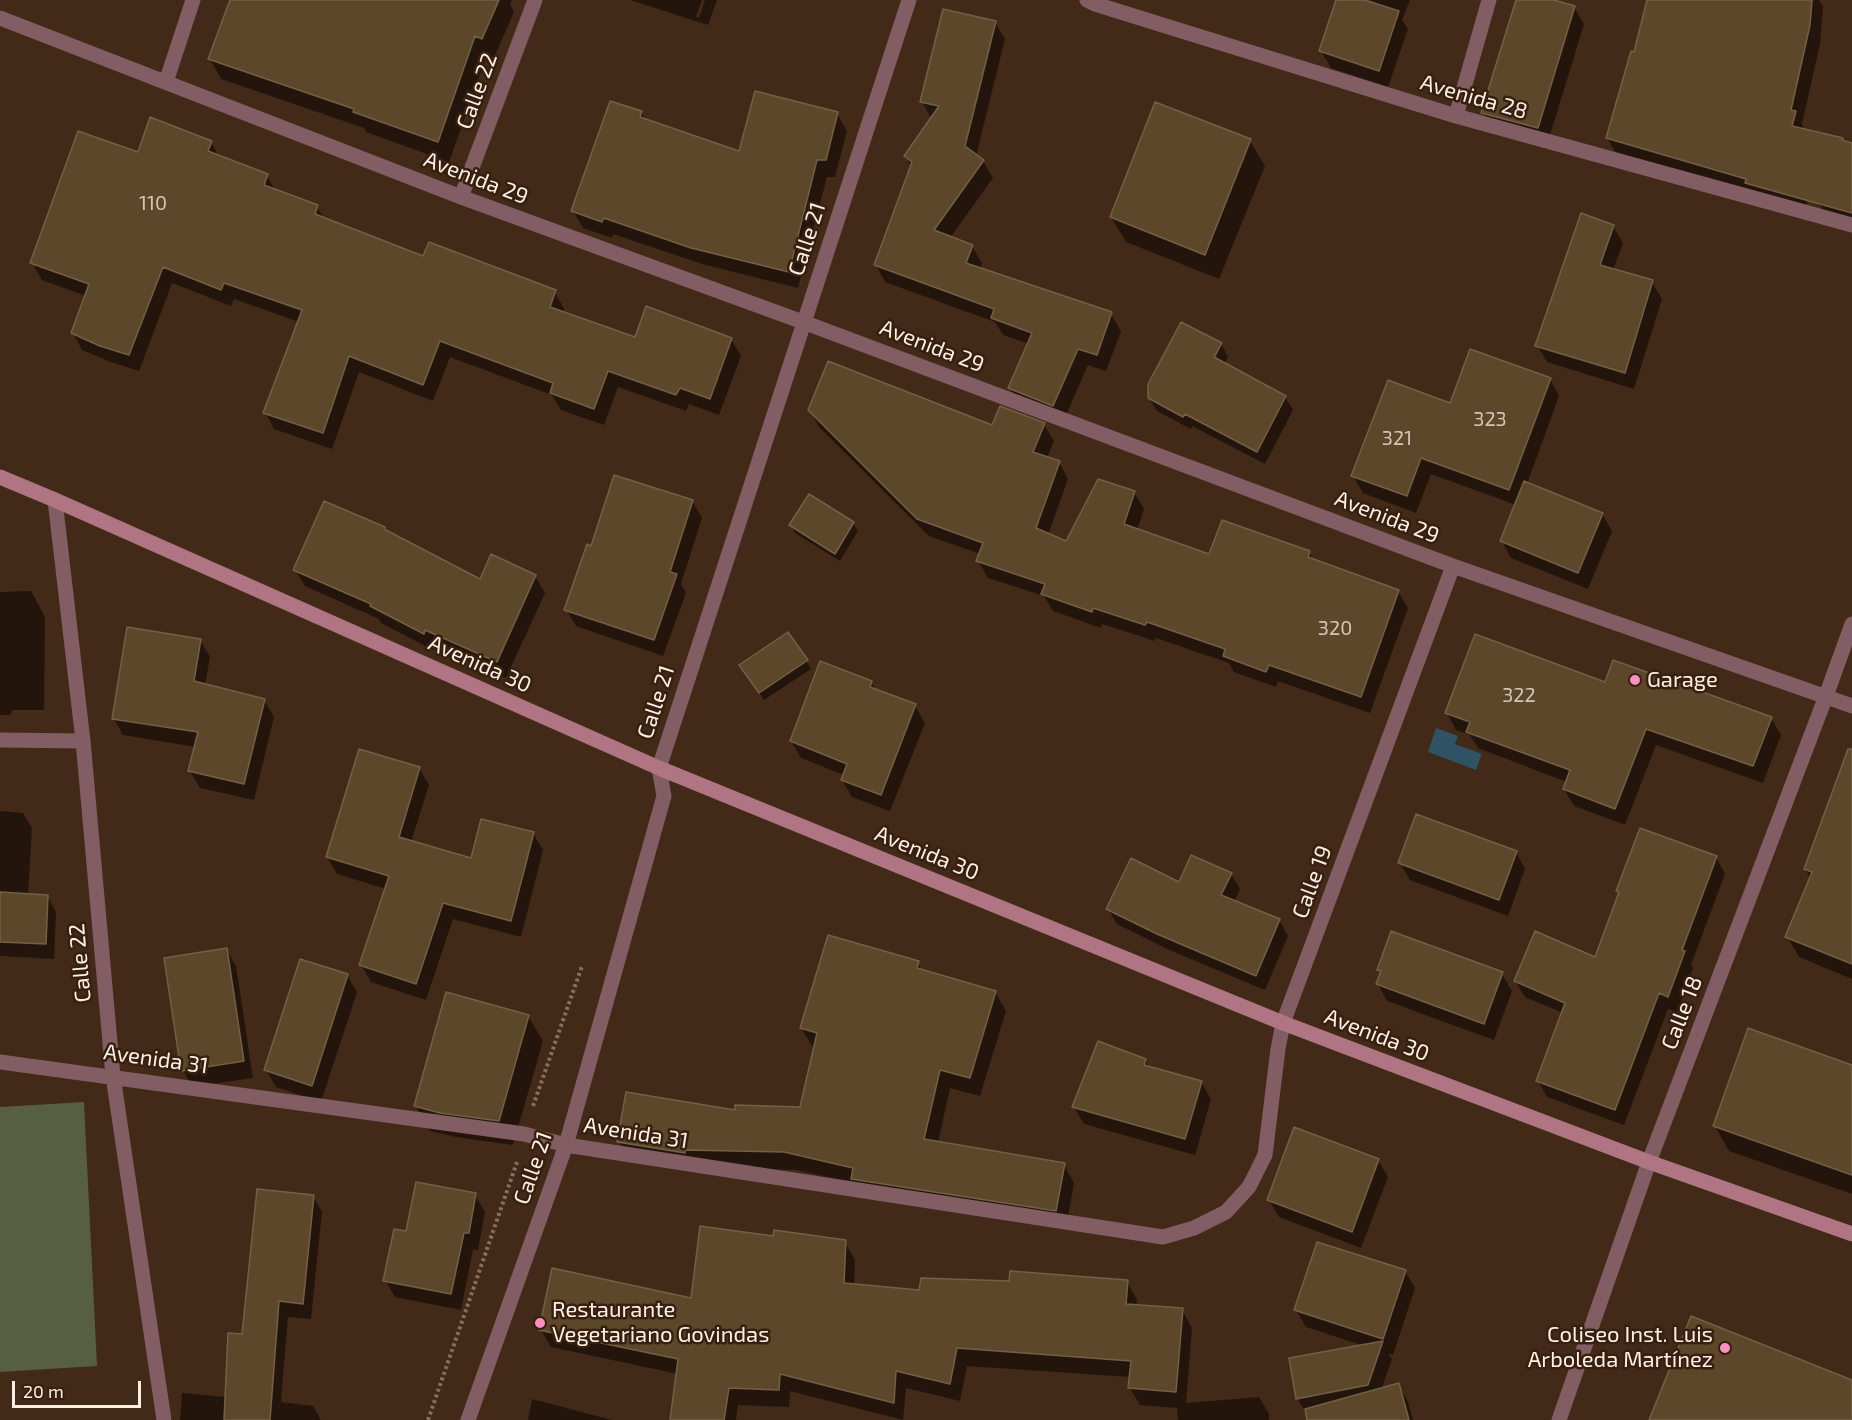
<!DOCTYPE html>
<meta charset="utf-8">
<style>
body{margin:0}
#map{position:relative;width:1852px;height:1420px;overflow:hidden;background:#422918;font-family:"Exo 2",sans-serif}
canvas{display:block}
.scale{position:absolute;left:12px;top:1381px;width:129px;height:27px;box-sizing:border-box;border:3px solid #ffeee4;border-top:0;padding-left:8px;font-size:18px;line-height:21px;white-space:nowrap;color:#ffeee4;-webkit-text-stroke:4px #37200f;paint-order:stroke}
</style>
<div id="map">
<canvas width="1852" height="1420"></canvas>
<div class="scale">20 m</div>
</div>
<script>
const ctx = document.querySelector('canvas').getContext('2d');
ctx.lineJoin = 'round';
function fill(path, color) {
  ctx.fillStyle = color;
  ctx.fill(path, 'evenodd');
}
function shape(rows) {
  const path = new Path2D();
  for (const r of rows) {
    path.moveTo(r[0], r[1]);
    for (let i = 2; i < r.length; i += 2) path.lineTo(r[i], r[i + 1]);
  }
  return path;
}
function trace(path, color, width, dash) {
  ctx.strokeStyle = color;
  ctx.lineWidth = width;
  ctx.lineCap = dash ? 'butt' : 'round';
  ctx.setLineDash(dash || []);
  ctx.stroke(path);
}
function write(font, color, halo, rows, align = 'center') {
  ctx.font = font + ' "Exo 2",sans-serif';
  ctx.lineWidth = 5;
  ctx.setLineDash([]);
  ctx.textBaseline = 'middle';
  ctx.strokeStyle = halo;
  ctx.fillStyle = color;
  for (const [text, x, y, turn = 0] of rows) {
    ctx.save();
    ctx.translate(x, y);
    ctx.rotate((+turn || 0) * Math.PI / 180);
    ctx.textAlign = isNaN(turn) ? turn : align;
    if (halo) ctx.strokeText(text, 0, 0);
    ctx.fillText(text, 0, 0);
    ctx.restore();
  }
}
fill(shape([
 [84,1102,97,1366,0,1372,0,1107]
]), '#565f41');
fill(shape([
 [1436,728,1458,736,1455,744,1482,754,1476,770,1428,752]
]), '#2f5265');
fill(shape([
 [232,0,512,0,510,4,514,12,494,58,487,55,449,162,366,132,364,128,221,79,210,59],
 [630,0,702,0,696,17,699,18,705,0,717,0,708,25],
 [1340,0,1410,0,1402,20,1408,29,1388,87,1331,68,1321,51],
 [1517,0,1549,0,1574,7,1584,24,1547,145,1492,130,1483,113],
 [1648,0,1819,0,1823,7,1820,44,1802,124,1811,148,1806,215,1618,156,1607,138,1635,54],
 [995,22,1005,39,976,156,983,161,993,178,950,238,972,246,982,263,980,269,1111,314,1121,331,1106,371,1088,365,1063,422,1019,405,1010,388,1029,344,1003,335,995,322,885,282,876,265,912,167,905,156,932,119,922,102],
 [641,112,646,121,740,153,837,114,847,131,835,177,827,177,798,288,702,264,613,234,612,238,583,228,573,211],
 [1838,139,1852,142,1852,227,1828,220,1819,203],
 [1250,141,1265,166,1219,279,1126,242,1111,217],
 [211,142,219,157,267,176,276,192,317,207,325,220,424,258,555,292,564,309,563,313,635,339,731,339,741,356,719,415,689,404,686,411,618,387,604,425,561,410,552,395,450,357,433,401,359,372,332,449,274,429,265,412,299,322,234,299,231,306,172,283,139,371,111,362,82,350,73,333,86,296,42,280,32,263,139,154],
 [1613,226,1623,243,1613,270,1652,282,1662,299,1634,389,1547,362,1537,345],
 [1221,344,1228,357,1224,365,1285,397,1293,410,1265,464,1192,426,1191,429,1157,411,1149,398],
 [1217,349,1220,349,1212,365,1210,363],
 [1550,379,1559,396,1527,484,1602,514,1612,531,1588,589,1511,558,1502,541,1516,505,1431,474,1416,513,1363,493,1353,476,1451,405],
 [1001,408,1044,425,1054,441,1047,458,1059,462,1068,479,1048,535,1067,543,1134,492,1144,509,1137,530,1210,556,1309,553,1314,561,1398,591,1408,608,1370,713,1278,681,1276,687,1234,672,1229,663,1156,638,1155,641,1102,624,1101,628,1053,611,1044,596,988,578,978,561,980,554,929,536,819,427,809,409,993,427],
 [692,501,702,518,681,584,686,593,663,656,576,626,566,609,592,547],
 [853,523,858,531,840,561,795,533,791,525],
 [384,529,385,531,481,581,535,576,545,593,506,678,435,647,433,650,381,623,379,619,305,586,295,570],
 [31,591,45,617,44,710,12,710,11,715,0,715,0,592],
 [200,640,210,657,205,685,264,700,274,717,254,800,200,788,190,771,196,747,123,735,113,718],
 [806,661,811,669,764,700,746,673],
 [871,682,876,691,915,706,925,723,890,811,852,797,842,780,844,775,801,758,791,741],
 [1605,684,1771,718,1781,735,1763,783,1656,745,1625,825,1574,806,1564,789,1567,782,1478,748,1470,735,1456,730,1447,713],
 [1852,757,1852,979,1799,957,1787,936,1811,879,1805,869],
 [419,768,429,785,411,842,472,860,533,833,543,850,521,937,453,919,426,1000,371,982,361,965,386,889,337,874,327,857],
 [0,811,23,813,32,828,28,895,47,896,56,912,54,959,0,956],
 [1516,852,1525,869,1508,916,1410,880,1400,863],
 [1716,857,1725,874,1691,965,1693,968,1677,1012,1668,1009,1624,1125,1547,1097,1538,1081,1563,1013,1525,997,1515,981,1596,959,1619,894,1618,891],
 [1231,874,1240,889,1234,902,1279,920,1288,936,1265,990,1167,949,1117,924,1108,909,1179,884],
 [226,949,236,966,253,1078,192,1087,183,1070],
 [918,963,922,971,995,992,1006,1011,980,1096,950,1088,938,1143,1064,1165,1074,1183,1066,1229,796,1170,695,1168,630,1161,619,1142,736,1112,801,1109,816,1047,812,1046,801,1028],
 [1378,969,1502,974,1512,991,1494,1040,1387,1001,1378,984,1381,974],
 [347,975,357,992,321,1102,276,1087,266,1070],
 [528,1016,543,1041,513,1145,456,1137,430,1131,416,1106],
 [1145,1060,1150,1069,1201,1082,1211,1099,1195,1155,1084,1124,1074,1107],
 [1852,1067,1852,1194,1729,1151,1715,1126],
 [1378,1160,1388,1177,1361,1248,1279,1217,1269,1200],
 [475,1195,485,1212,478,1250,473,1249,461,1310,395,1297,385,1280,408,1233],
 [313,1196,322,1212,311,1319,288,1317,281,1402,313,1406,321,1420,180,1420,182,1393,226,1397,244,1335],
 [774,1238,845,1242,855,1260,854,1286,921,1292,1010,1283,1127,1282,1137,1300,1136,1306,1182,1310,1192,1328,1186,1403,1259,1397,1269,1414,1269,1420,1178,1420,1177,1408,1140,1405,1130,1388,1131,1377,967,1366,960,1401,906,1388,903,1420,790,1391,789,1407,738,1405,736,1420,671,1420,678,1374,551,1347,541,1330,692,1299],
 [1405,1271,1415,1288,1393,1355,1388,1353,1392,1359,1381,1390,1399,1385,1408,1402,1413,1420,1372,1420,1307,1415,1297,1398,1364,1346,1306,1327,1296,1310],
 [532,1399,612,1420,528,1420]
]), '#0007');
const building = shape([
 [230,0,499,0,482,39,475,36,438,142,353,112,354,109,208,59,230,0],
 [1336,0,1365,0,1399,11,1379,71,1319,51,1336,0],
 [1516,0,1554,0,1575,6,1538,128,1481,113,1516,0],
 [1647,0,1812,0,1810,25,1791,110,1796,111,1792,126,1843,138,1842,140,1852,143,1852,213,1745,183,1746,179,1606,138,1631,51,1634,52,1647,0],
 [943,9,996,21,965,146,984,160,934,230,973,245,966,263,1112,312,1097,355,1078,349,1053,406,1008,388,1032,333,991,318,994,309,874,265,912,162,904,156,939,106,920,102,943,9],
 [755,91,838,112,826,160,817,160,789,272,691,248,604,218,602,222,571,211,610,101,642,111,640,117,739,151,755,91],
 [1155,102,1251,139,1205,255,1110,217,1155,102],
 [150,117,212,141,208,151,268,174,264,185,318,205,315,214,423,256,429,242,556,290,550,307,635,337,646,306,732,338,710,399,680,388,676,395,608,371,594,409,550,393,553,383,440,341,423,385,349,356,323,433,263,413,302,310,224,283,221,290,163,267,129,355,100,346,71,333,89,284,30,263,78,131,138,152,150,117],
 [1581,213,1614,225,1600,265,1653,280,1625,373,1535,346,1581,213],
 [1181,322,1222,343,1214,357,1286,396,1257,452,1185,414,1183,417,1148,398,1148,384,1181,322],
 [1470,349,1551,378,1509,490,1421,458,1407,496,1351,476,1388,380,1450,403,1470,349],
 [828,361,992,425,1000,406,1045,423,1033,452,1060,461,1036,528,1066,541,1098,479,1135,491,1124,524,1209,554,1222,520,1310,551,1308,557,1399,590,1361,697,1269,665,1266,672,1223,656,1225,649,1147,622,1145,625,1093,608,1092,612,1041,594,1045,584,976,561,983,543,917,519,808,410,828,361],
 [614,475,693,500,670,572,677,574,654,640,564,610,587,544,591,546,614,475],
 [1524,481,1603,513,1578,573,1500,541,1524,481],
 [809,494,854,522,835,554,789,525,809,494],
 [324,501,385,527,384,529,480,579,491,554,536,575,497,662,425,630,424,634,370,606,371,604,293,570,324,501],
 [127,627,201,639,194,681,265,699,244,784,188,771,198,732,112,719,127,627],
 [788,632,808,660,759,693,739,665,788,632],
 [1475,634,1605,682,1613,660,1772,717,1753,766,1646,729,1615,809,1563,789,1570,770,1466,732,1470,722,1445,713,1475,634],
 [820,661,872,681,870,687,916,704,881,795,841,780,847,764,790,741,820,661],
 [359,749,420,767,399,837,471,858,481,819,534,832,511,921,443,903,416,984,359,965,389,876,326,857,359,749],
 [1848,749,1852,749,1852,964,1785,937,1812,872,1804,869,1848,749],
 [1416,814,1517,851,1499,900,1398,863,1416,814],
 [1640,828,1717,856,1682,950,1685,951,1668,997,1659,993,1615,1110,1536,1081,1565,1003,1514,981,1535,931,1595,957,1619,892,1616,891,1640,828],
 [1191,855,1232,873,1221,895,1280,919,1256,976,1157,934,1106,909,1131,858,1179,882,1191,855],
 [0,892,48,895,46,944,0,942,0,892],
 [1391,931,1503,972,1484,1024,1376,984,1381,971,1377,970,1391,931],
 [828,935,919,961,917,968,996,991,970,1078,940,1070,924,1139,1065,1163,1056,1211,851,1179,853,1168,784,1152,685,1150,685,1153,617,1142,626,1092,735,1110,735,1105,800,1107,817,1033,800,1028,828,935],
 [227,948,244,1061,181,1071,164,958,227,948],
 [300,959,348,974,312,1086,264,1070,300,959],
 [446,992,529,1015,499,1121,440,1113,414,1106,446,992],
 [1748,1028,1852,1065,1852,1175,1713,1126,1748,1028],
 [1098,1041,1146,1059,1144,1065,1202,1081,1185,1139,1072,1107,1098,1041],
 [1294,1127,1379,1159,1352,1232,1267,1200,1294,1127],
 [416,1182,476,1193,469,1233,464,1233,451,1294,383,1281,394,1229,406,1231,416,1182],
 [257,1189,314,1195,303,1304,279,1301,270,1420,224,1420,228,1333,242,1334,257,1189],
 [700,1226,773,1236,774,1230,846,1240,844,1283,919,1290,921,1278,1009,1281,1010,1271,1128,1280,1126,1304,1183,1308,1176,1392,1128,1388,1131,1361,957,1348,950,1384,896,1371,894,1403,780,1374,779,1390,729,1388,724,1420,670,1420,678,1359,539,1330,552,1268,691,1298,700,1226],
 [1317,1242,1406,1270,1383,1339,1294,1310,1317,1242],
 [1691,1316,1852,1380,1852,1420,1649,1420,1691,1316],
 [1383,1341,1368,1385,1296,1399,1289,1358,1383,1341],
 [1399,1383,1409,1420,1307,1420,1305,1409,1399,1383]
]);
fill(building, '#5c472a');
trace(building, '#736046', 1.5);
trace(shape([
 [533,1106,582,966],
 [428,1420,517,1162]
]), '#867062', 4, [3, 3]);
trace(shape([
 [1087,0,1095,4,1456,116,1852,225],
 [0,18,461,197,803,322,1453,566,1852,706],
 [166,82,193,0],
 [1456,116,1489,0],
 [461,197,535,0],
 [55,500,83,741,113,1076,164,1420],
 [0,740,83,741],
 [0,1062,524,1134,566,1145,1163,1237,1194,1228,1226,1212,1249,1187,1265,1155,1278,1049,1283,1023,1453,566],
 [468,1420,566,1145,664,796,659,768,909,0],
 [1559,1420,1649,1162,1826,696,1852,624]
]), '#825d64', 15);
trace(shape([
 [0,477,55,500,659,768,1283,1023,1649,1162,1852,1234]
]), '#b07582', 15);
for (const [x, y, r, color] of [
 [1635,680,6,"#fc8fc1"],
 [540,1323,6,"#fc8fc1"],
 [1725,1348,6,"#fc8fc1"]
]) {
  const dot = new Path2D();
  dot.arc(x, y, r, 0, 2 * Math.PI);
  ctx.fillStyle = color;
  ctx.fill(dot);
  trace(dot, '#37200f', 2);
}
write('20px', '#d6c4b6', null, [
 ["110",153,203],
 ["323",1490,419],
 ["321",1397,438],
 ["320",1335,628],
 ["322",1519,695]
]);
write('22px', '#ffeee4', '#37200f', [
 ["Calle 22",477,91,-70],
 ["Avenida 28",1474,97,16],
 ["Avenida 29",476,178,21],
 ["Calle 21",807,239,-72],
 ["Avenida 29",932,346,21],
 ["Avenida 29",1387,517,21],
 ["Avenida 30",480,664,24],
 ["Calle 21",656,702,-72],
 ["Avenida 30",927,853,22],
 ["Calle 19",1312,882,-70],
 ["Calle 22",80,963,-95],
 ["Calle 18",1682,1013,-69],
 ["Avenida 30",1377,1035,21],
 ["Avenida 31",156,1059,8],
 ["Avenida 31",636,1133,9],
 ["Calle 21",533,1168,-71]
]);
write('22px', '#ffeee4', '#37200f', [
 ["Garage",1647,680],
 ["Restaurante",552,1310],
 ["Vegetariano Govindas",552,1335],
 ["Coliseo Inst. Luis",1713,1335,"right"],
 ["Arboleda Martínez",1713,1360,"right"]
], 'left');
</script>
